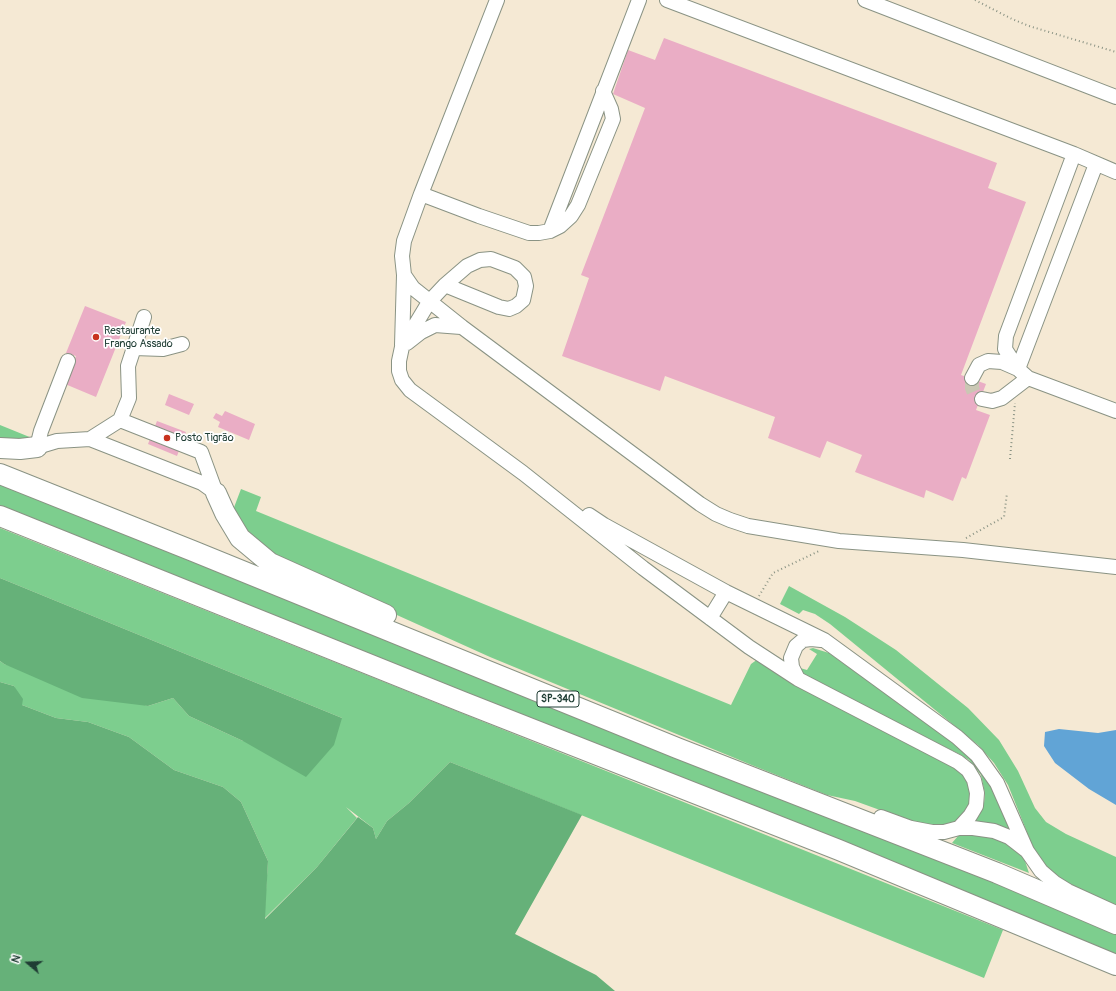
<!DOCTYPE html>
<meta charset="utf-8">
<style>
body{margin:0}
#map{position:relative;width:1116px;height:991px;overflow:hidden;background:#f5e9d4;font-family:Pangolin,sans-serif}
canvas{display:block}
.north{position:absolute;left:8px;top:943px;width:40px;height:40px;-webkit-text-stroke:3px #fff;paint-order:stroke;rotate:289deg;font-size:11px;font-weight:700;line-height:16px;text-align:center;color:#1f3d34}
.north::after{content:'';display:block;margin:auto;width:14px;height:18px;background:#1f3d34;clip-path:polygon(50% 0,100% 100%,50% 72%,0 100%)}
</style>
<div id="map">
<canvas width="1116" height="991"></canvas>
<div class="north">N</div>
</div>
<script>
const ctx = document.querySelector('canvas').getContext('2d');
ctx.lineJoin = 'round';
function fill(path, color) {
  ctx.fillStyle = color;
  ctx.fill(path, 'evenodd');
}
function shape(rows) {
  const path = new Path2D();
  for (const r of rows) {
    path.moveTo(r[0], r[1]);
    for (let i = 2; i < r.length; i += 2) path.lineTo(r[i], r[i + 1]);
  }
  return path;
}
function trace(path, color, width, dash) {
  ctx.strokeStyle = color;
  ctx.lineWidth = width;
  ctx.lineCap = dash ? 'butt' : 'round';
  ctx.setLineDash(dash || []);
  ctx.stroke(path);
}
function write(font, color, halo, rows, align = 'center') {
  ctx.font = font + ' Pangolin,sans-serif';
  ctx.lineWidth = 3.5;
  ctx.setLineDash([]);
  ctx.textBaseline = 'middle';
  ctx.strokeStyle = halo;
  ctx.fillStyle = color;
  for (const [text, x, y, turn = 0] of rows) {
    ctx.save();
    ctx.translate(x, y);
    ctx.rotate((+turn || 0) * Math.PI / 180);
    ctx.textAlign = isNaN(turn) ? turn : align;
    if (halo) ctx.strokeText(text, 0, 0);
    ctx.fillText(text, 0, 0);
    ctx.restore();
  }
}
fill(shape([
 [0,425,32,438,0,443],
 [0,482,1116,929,1116,957,0,510],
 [241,489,261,497,256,511,731,705,751,664,758,659,953,767,962,774,972,789,968,810,953,824,941,828,913,822,855,801,827,795,754,766,490,657,286,565,255,542,233,510],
 [0,528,1003,930,984,978,450,762,409,803,387,821,376,839,373,828,346,807,357,818,317,867,264,919,268,861,241,802,223,787,174,770,129,737,88,722,56,718,22,705,14,686,0,682,0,661,4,664,148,706,173,698,189,716,243,741,342,718,0,578],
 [789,586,845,617,896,650,968,708,999,740,1018,771,1035,808,1046,822,1066,834,1116,857,1116,906,1081,891,1057,878,1047,869,1037,857,1008,785,994,763,978,745,830,624,815,614,803,610,799,614,780,604],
 [813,648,829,653,961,748,986,775,1014,835,974,823,982,810,984,803,985,794,981,775,974,766,969,760,959,754,803,675,800,671,800,668,807,670,817,654,809,649],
 [963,833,985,833,1016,847,1024,858,1029,873,952,843,958,836]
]), '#7dce8e');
fill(shape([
 [0,578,342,718,334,745,306,777,243,741,189,716,173,698,148,706,82,698,4,664,0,661],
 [0,682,14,686,23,699,22,705,56,718,88,722,129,737,174,770,223,787,241,802,268,861,265,919,317,867,358,817,373,828,376,839,387,821,409,803,450,762,582,815,515,934,596,975,615,991,0,991]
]), '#66b179');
fill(shape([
 [1059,729,1098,733,1116,730,1116,805,1089,789,1055,763,1044,746,1045,732]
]), '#61a4d6');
fill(shape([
 [664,38,997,163,988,188,1026,202,961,375,986,384,976,410,990,415,966,479,962,477,953,501,926,490,924,498,855,472,862,455,827,441,820,458,768,438,775,417,665,376,660,391,562,356,589,278,581,275,645,108,613,94,628,50,655,60],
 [85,306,126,322,96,397,65,384,76,356,66,353],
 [169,394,194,404,189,415,165,405],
 [225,411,255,424,249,440,218,427,220,422,213,418,216,413,222,416],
 [157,421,186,432,177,456,148,444]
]), '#eaadc5');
trace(shape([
 [972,378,972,388,975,395,982,399]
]), '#cac7b4', 14, [14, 7]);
const minor = shape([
 [497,0,421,194,404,241,402,256,404,275,413,288,462,327,700,504,716,514,730,520,748,526,839,541,963,550,1116,567],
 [667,0,1074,154,1116,172],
 [865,0,1116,97],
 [1074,154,1006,336,1005,349,1018,369,1028,378,1116,411],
 [421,194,479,216,529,233,539,233,550,231,560,226,571,216,578,205,613,119,611,109,603,91],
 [550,231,639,0],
 [445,285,499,307,509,309,516,306,523,300,526,286,524,277,515,268,491,259,480,260,467,266,445,285,429,302,402,347,399,361,399,371,402,380,410,390,523,473,643,568,749,647,798,679,958,762,968,770,974,780,977,793,976,806,970,816,959,828,944,832,932,832,911,828,881,817],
 [407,343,421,332,435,325,461,327],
 [402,345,404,275],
 [134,348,163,349,182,344],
 [68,361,41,431,37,447,57,441,90,439,202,483,216,493],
 [1018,369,1096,164],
 [972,378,979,365,988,361,1002,362,1018,369],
 [982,399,992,401,1002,398,1028,378],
 [120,420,201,452,216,493],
 [90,439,120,420,129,398,128,366,144,317],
 [589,515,604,525,726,592,824,640,957,737,977,755,997,783,1027,851,1041,871,1055,883,1068,891,1116,913],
 [710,618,726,592],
 [798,679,792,667,791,658,796,646,803,640,811,639,821,640],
 [959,828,973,828,994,831,1009,837,1027,851]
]);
const highway = shape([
 [0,448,20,449,37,447],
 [0,474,193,551,677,748,997,873,1116,924],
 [216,493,225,513,240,538,270,563,386,615],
 [0,516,463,702,839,850,1116,965]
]);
trace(minor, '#8a9384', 16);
trace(highway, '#8a9384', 22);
trace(shape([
 [975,0,1012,19,1029,26,1116,52],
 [1010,459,1015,403],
 [966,538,1004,517,1007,493],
 [759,596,773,573,819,551]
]), '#8a9384', 2, [1, 3]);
trace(minor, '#fff', 14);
trace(highway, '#fff', 20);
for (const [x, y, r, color] of [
 [96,337,4,"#c8321e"],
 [167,438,4,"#c8321e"]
]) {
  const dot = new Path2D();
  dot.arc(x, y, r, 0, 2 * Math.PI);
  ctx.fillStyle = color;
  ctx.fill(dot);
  trace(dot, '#fff', 1.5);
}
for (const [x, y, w] of [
 [558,699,42]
]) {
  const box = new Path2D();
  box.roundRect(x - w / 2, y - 8, w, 16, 3);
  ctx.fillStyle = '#fff';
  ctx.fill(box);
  trace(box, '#1f3d34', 1);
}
write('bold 10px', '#1f3d34', null, [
 ["SP-340",558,699]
]);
write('11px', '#1f3d34', '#fff', [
 ["Restaurante",104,331],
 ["Frango Assado",104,344],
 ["Posto Tigrão",175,438]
], 'left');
</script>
